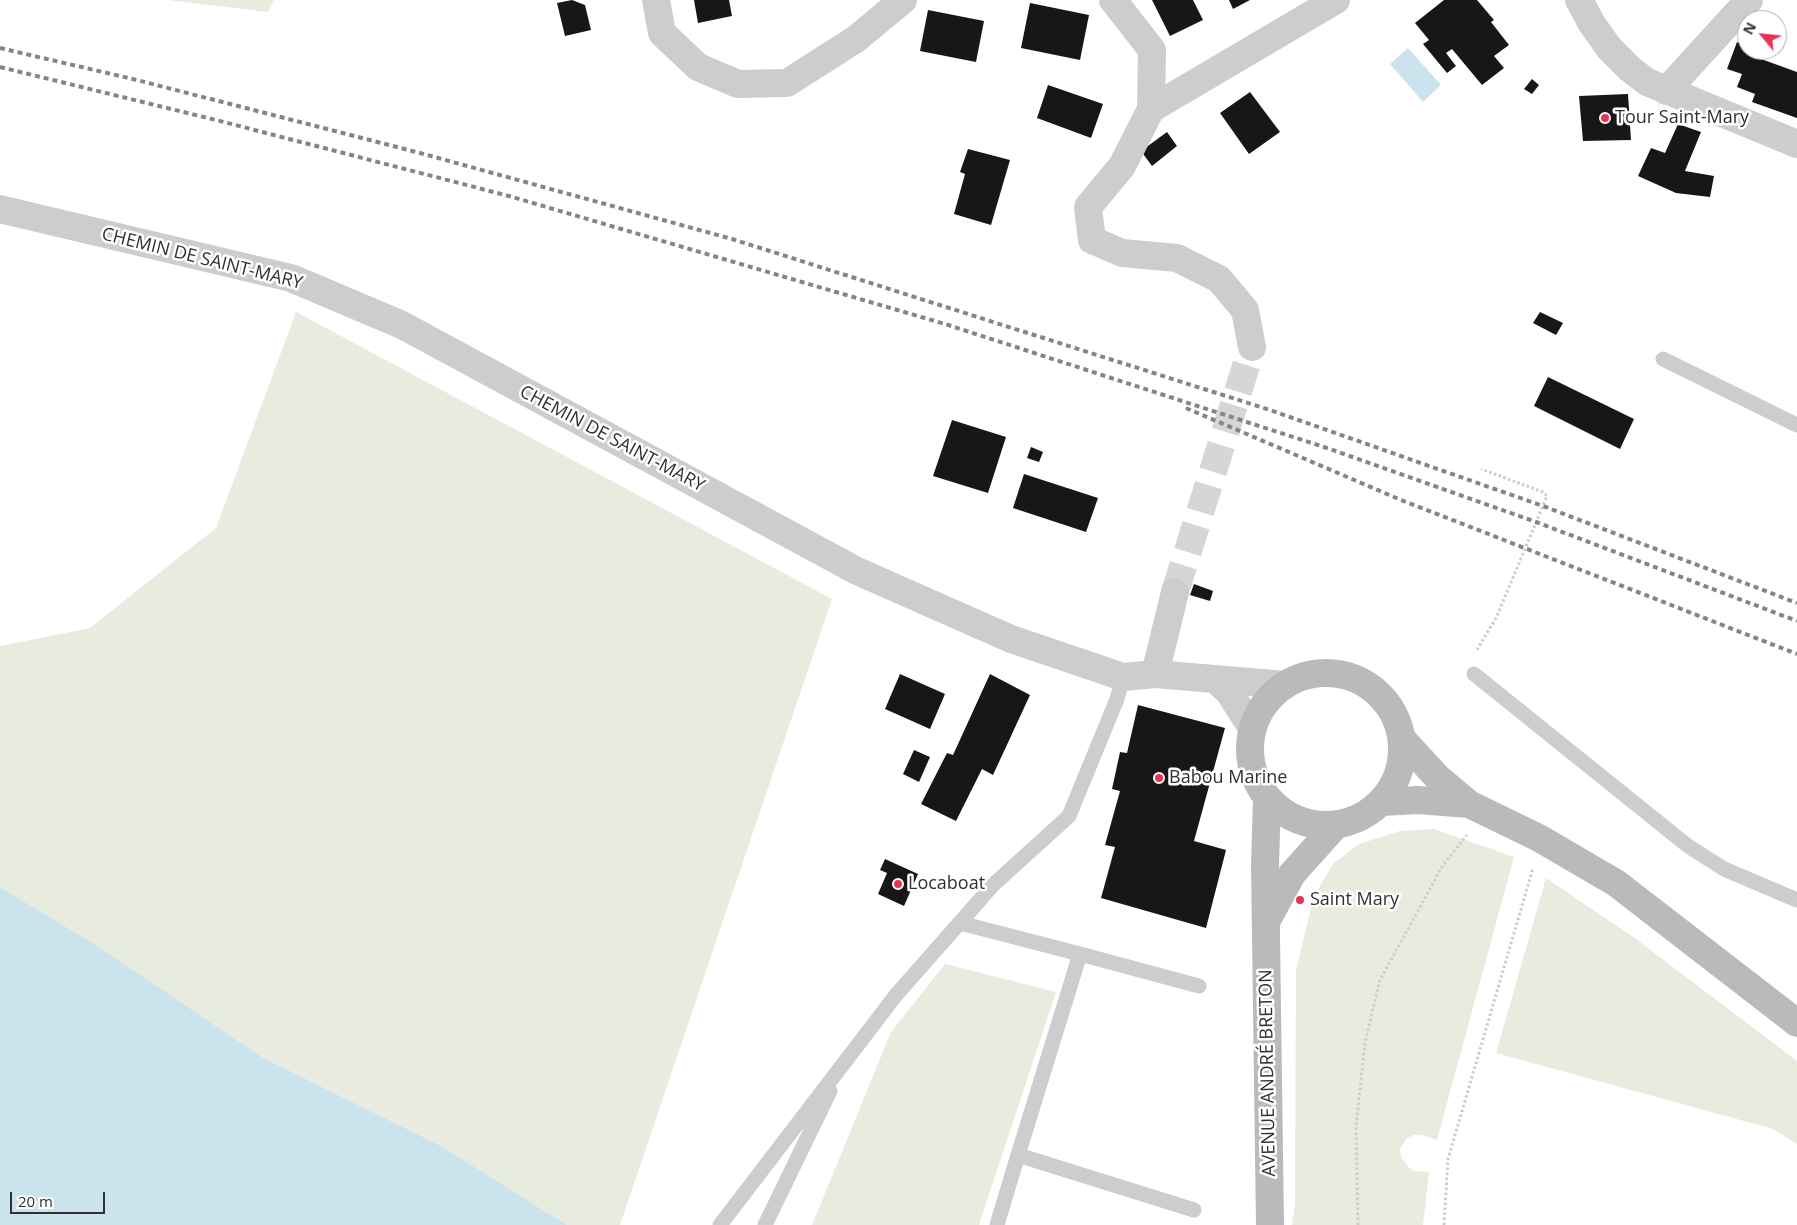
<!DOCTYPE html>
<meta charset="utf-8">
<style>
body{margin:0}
#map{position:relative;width:1797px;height:1225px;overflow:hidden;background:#fff;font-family:"Open Sans",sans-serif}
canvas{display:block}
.north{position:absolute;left:1737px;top:10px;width:50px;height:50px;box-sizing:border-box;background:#fff;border:1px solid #acacac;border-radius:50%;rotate:298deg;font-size:14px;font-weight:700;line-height:20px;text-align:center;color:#303030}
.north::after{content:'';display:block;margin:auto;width:18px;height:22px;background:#e33556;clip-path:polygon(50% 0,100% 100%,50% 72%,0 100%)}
.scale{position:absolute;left:10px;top:1192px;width:95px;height:22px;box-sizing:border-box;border:2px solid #303030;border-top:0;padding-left:6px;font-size:15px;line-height:18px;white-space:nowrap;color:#303030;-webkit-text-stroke:4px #fff;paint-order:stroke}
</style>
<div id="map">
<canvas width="1797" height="1225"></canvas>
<div class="north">N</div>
<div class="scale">20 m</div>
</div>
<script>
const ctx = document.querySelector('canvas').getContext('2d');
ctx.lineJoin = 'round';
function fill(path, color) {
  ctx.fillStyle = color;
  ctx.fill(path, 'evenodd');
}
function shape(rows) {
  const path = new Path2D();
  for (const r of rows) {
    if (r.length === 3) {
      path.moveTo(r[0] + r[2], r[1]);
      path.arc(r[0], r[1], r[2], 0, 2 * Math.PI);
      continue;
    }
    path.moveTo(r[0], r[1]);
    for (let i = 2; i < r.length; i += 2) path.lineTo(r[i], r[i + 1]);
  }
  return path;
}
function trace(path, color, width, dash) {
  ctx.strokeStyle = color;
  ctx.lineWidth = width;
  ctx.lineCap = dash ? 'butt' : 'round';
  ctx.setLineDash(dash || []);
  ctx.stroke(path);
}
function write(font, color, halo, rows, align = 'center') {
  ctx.font = font + ' "Open Sans",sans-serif';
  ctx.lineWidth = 5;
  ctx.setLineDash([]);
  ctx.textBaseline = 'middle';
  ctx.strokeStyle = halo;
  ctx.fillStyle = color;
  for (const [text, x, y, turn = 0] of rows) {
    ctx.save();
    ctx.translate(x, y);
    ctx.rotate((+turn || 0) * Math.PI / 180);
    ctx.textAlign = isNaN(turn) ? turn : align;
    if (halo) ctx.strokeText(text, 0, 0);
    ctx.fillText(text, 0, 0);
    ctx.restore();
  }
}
fill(shape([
 [168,0,274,0,268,12],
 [296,312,832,599,620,1225,567,1225,441,1146,262,1057,96,945,0,887,0,646,90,628,216,528],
 [1434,829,1514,857,1437,1140,1421,1135,1414,1135,1407,1138,1400,1149,1401,1157,1409,1168,1415,1171,1429,1172,1423,1225,1292,1225,1295,1203,1296,970,1314,896,1333,864,1359,844,1400,831],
 [1546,878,1636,939,1797,1061,1797,1144,1773,1129,1496,1053],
 [945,964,1056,992,979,1225,812,1225,891,1032]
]), '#e7ecde');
fill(shape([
 [1408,48,1441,85,1423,102,1390,64],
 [0,887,96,945,262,1057,441,1146,567,1225,0,1225]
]), '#cae3ec');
fill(shape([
 [572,0,585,5,591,30,565,36,557,3],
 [694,0,729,0,732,16,698,23],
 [1152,0,1193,0,1203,20,1170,36],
 [1229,0,1250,0,1233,9],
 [1444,0,1477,0,1494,20,1491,22,1509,45,1494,56,1504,68,1482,85,1452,49,1446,53,1456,66,1447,73,1423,44,1429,40,1415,23],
 [1030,3,1089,15,1080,60,1021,48],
 [928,10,984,21,976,62,920,51],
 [1737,42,1747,46,1747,50,1751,50,1750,55,1797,72,1797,118,1752,102,1755,94,1737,87,1742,74,1727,69],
 [1532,79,1539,85,1532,94,1524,89],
 [1048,85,1103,104,1091,138,1037,118],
 [1250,92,1280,132,1249,154,1220,113],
 [1628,94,1631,140,1583,141,1579,96],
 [1678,124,1701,132,1685,171,1714,176,1710,197,1676,193,1638,176,1651,148,1665,153],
 [1167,132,1177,146,1152,166,1141,151],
 [968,149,1010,160,991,225,954,214,965,174,960,172],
 [1540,312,1563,323,1556,335,1533,323],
 [1548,377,1634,419,1620,449,1534,406],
 [952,420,1006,437,988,493,933,476],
 [1031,447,1043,452,1039,462,1027,458],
 [1024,474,1098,498,1086,532,1013,508],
 [1194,584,1213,591,1210,601,1190,595],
 [900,674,945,694,930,729,885,709],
 [990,674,1030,695,993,775,982,769,956,821,921,804,947,753,953,755],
 [1138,705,1225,728,1194,841,1226,850,1206,928,1101,898,1115,847,1105,845,1120,791,1112,789,1120,752,1127,753],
 [914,750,930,757,919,782,903,774],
 [885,859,918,874,904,906,878,894,887,873,880,870]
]), '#171717');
trace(shape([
 [1175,592,1252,347]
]), '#d6d6d6', 28, [28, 14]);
trace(shape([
 [1477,650,1497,616,1547,496,1543,492,1481,469],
 [1358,1225,1356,1127,1365,1043,1380,980,1443,865,1467,835],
 [1444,1225,1448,1159,1533,868]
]), '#cdcdcd', 3, [2.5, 2.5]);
trace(shape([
 [1663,359,1797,425],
 [1474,674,1688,846,1724,869,1797,900],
 [960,923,1080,954,1018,1155,1194,1210],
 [1080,954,1199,986],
 [720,1225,896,995,993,885,1069,816,1117,699,1123,677],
 [765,1225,830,1091],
 [997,1225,1018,1155]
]), '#cdcdcd', 15);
trace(shape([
 [656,0,662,33,698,67,738,84,787,83,856,39,903,0],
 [1113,0,1152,50,1151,109,1122,166,1088,207,1092,240,1122,253,1177,258,1219,279,1245,310,1252,347],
 [1579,0,1592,24,1609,48,1630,69,1647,82,1797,144],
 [1666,91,1749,0],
 [1151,109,1336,0],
 [0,209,291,278,402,325,857,571,1011,639,1123,677,1155,674,1285,685],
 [1155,674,1175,592],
 [1216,680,1229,692,1252,728]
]), '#cdcdcd', 28);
trace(shape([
 [1326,749,76],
 [1402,739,1438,778,1469,804,1539,838,1616,883,1797,1023],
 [1267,800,1265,864,1270,1225],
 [1382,802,1418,800,1469,804],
 [1267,920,1292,874,1336,825]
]), '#bababa', 28);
trace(shape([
 [0,48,137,80,420,153,732,239,1270,410,1543,506,1797,603],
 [0,67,216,120,509,196,945,324,1330,449,1536,522,1797,621],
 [1186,408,1401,500,1797,654]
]), '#858585', 4, [5, 4]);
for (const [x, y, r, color] of [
 [1605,118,5,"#e33556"],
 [1159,778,5,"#e33556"],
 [898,884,5,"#e33556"],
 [1300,900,5,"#e33556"]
]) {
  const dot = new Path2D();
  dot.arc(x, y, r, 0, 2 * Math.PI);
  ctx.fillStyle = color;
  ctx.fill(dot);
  trace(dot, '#fff', 2);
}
write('18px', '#303030', '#fff', [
 ["Tour Saint-Mary",1615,118],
 ["Babou Marine",1169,778],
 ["Locaboat",908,884],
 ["Saint Mary",1310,900]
], 'left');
write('18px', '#303030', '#fff', [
 ["CHEMIN DE SAINT-MARY",202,259,14],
 ["CHEMIN DE SAINT-MARY",612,439,28],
 ["AVENUE ANDRÉ BRETON",1268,1073,-91]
]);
</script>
